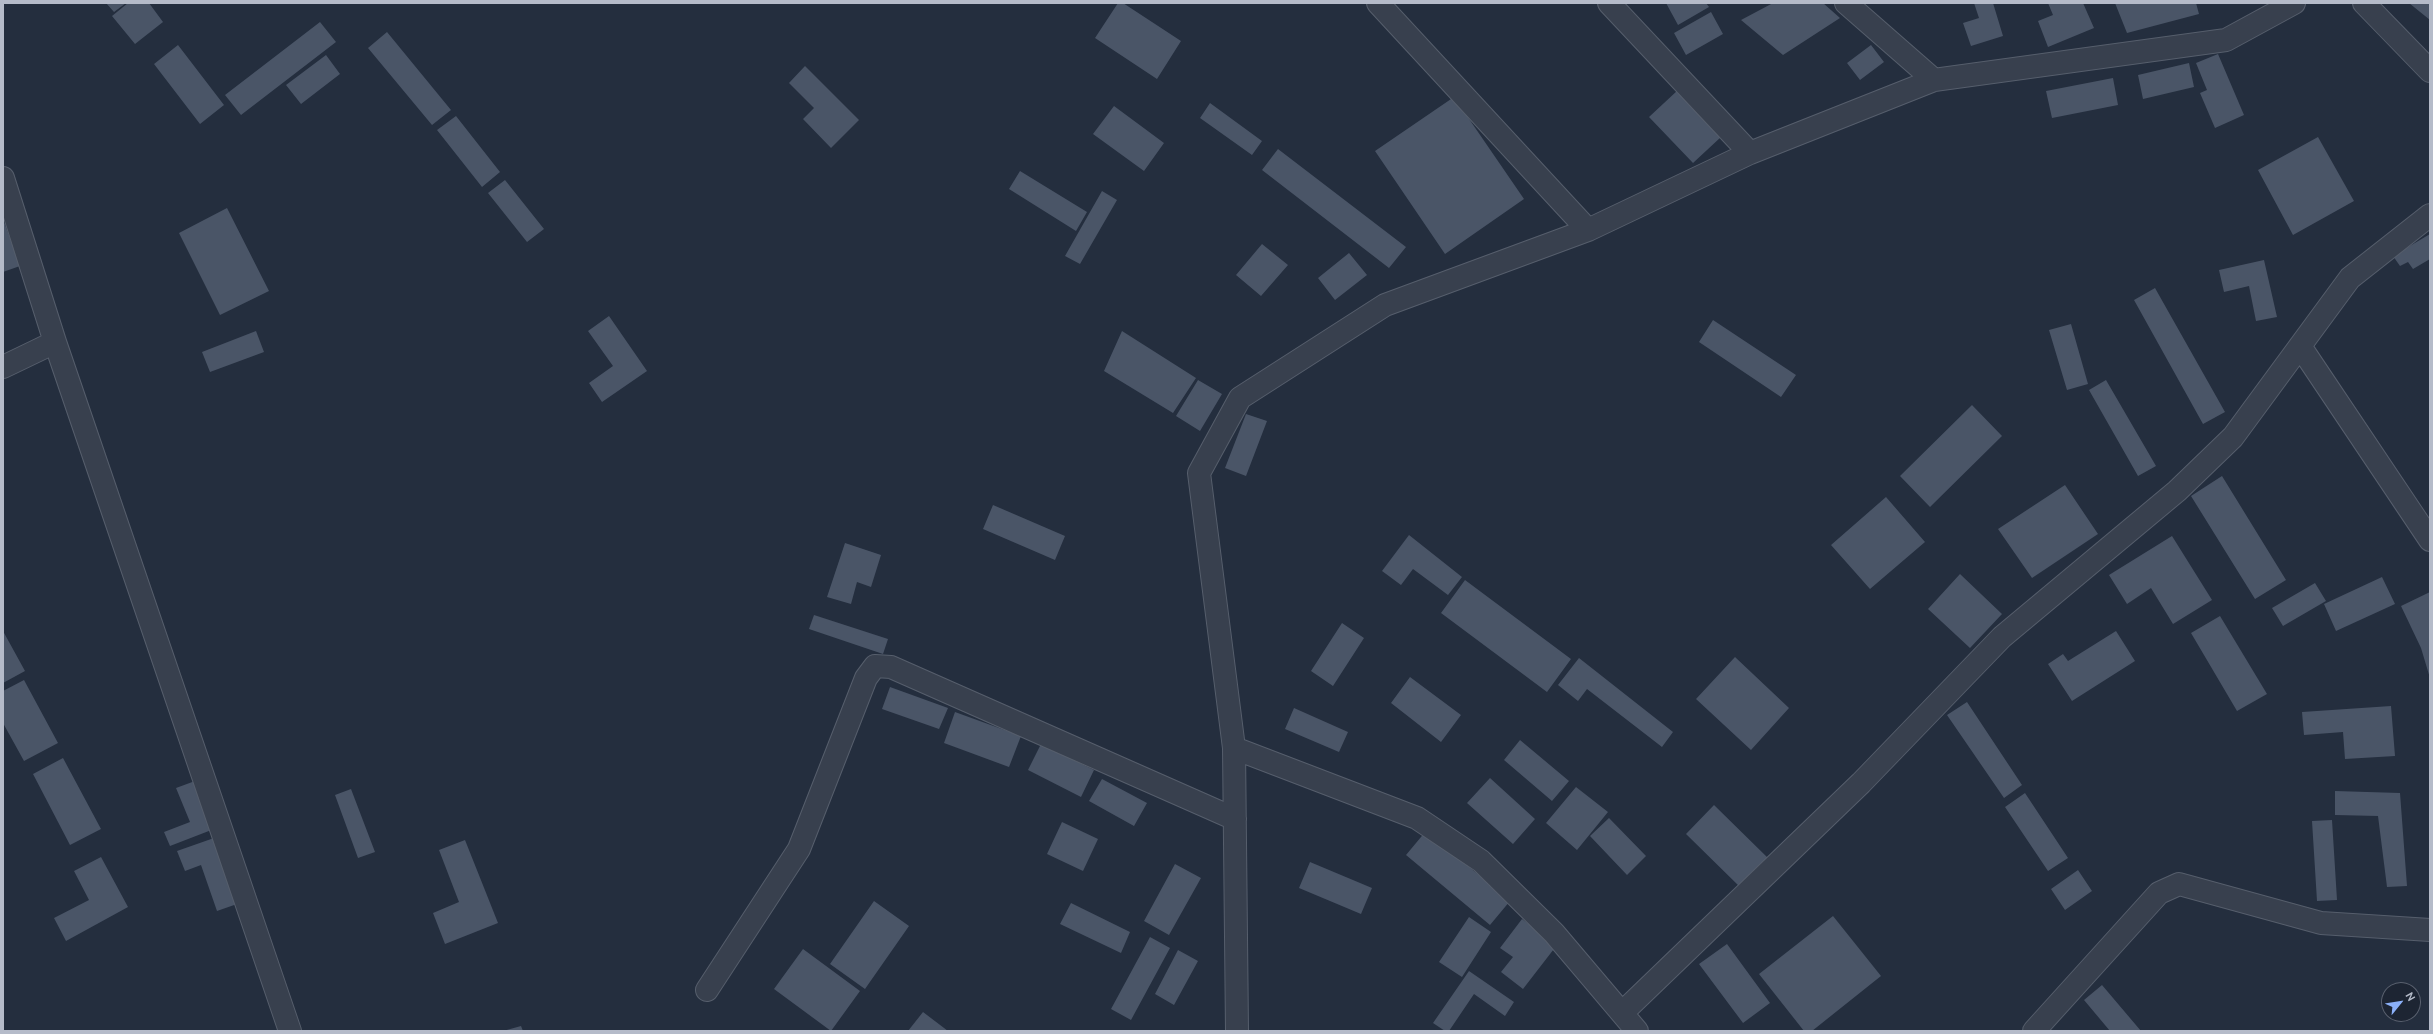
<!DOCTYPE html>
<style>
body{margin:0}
#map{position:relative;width:2433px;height:1034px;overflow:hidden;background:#242e3e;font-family:Ubuntu,sans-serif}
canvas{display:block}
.frame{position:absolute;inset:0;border:4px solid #b5bbc9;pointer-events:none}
.north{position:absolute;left:2381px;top:982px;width:40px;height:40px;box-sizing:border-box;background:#1d2533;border:1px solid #5a616f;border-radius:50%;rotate:60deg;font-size:11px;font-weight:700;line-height:16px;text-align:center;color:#b5bbc9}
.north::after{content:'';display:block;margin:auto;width:14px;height:18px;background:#8bb0f8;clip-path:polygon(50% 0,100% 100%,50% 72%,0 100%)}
</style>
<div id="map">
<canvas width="2433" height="1034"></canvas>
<div class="frame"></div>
<div class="north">N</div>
</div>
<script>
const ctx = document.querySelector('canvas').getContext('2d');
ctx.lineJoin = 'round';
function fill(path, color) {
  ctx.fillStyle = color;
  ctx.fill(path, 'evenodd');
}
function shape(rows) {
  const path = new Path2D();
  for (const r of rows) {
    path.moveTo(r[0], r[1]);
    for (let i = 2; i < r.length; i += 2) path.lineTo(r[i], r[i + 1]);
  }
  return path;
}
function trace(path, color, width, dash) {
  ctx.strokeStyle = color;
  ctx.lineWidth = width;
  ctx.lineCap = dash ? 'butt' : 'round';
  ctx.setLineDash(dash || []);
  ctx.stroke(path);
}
fill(shape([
 [106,3,126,3,114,12],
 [128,3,149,3,163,22,135,44,112,16],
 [1118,3,1123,3,1181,41,1157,79,1095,38],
 [1666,3,1706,3,1709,7,1678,25],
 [1773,3,1823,3,1840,18,1783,55,1741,20],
 [1974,3,1993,3,2003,36,1971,46,1963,23,1979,18],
 [2048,3,2083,3,2094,28,2048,47,2038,21,2053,15],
 [2115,3,2196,3,2199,14,2127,33],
 [2409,3,2430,3,2430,20],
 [1711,12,1723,34,1686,55,1674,33],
 [320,22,336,42,241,115,225,95],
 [387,32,451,110,432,125,368,48],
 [178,45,224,105,200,124,154,64],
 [1871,45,1884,62,1860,80,1847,63],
 [2218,54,2244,115,2215,128,2200,93,2207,90,2196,63],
 [326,55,340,74,301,104,286,85],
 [2189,63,2194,87,2143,99,2138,75],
 [805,66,859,120,831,148,803,119,814,108,789,83],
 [2113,78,2118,105,2052,118,2046,91],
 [1678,90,1721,137,1693,163,1649,117],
 [1454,97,1524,199,1445,254,1375,151],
 [1210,103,1262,141,1252,155,1200,118],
 [1114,106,1164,143,1144,171,1093,134],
 [456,116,500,172,482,187,437,130],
 [2318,137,2354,201,2293,235,2258,170],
 [1278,149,1406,247,1389,268,1262,170],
 [1020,171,1087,212,1076,231,1009,189],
 [505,180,544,229,527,242,488,193],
 [1102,191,1117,200,1080,264,1065,256],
 [227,208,269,291,220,315,179,233],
 [3,219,20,266,3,272],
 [2430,234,2430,259,2413,269,2408,262,2400,266,2393,256],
 [1262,244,1288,265,1261,296,1236,275],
 [1349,253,1367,275,1335,300,1318,278],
 [2264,260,2277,317,2256,321,2249,286,2224,292,2219,270],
 [2155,288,2225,412,2203,424,2134,300],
 [609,316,647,371,602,402,589,383,613,366,588,331],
 [1713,320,1796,375,1781,397,1699,342],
 [2071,324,2088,384,2067,390,2049,330],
 [256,331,264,352,210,372,202,352],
 [1122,331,1196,378,1173,413,1104,371],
 [1198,380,1222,394,1200,431,1176,416],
 [2106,380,2156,466,2138,476,2089,390],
 [1972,405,2002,436,1930,507,1900,476],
 [1246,414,1267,421,1246,476,1225,468],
 [2222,476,2286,580,2255,599,2191,496],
 [2065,485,2098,534,2032,578,1998,529],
 [1886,497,1925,542,1870,589,1831,545],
 [993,505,1065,536,1055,560,983,529],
 [1409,535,1462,577,1448,595,1413,569,1401,585,1382,571],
 [2172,536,2212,600,2173,624,2151,588,2127,604,2109,575],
 [845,543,881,555,871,587,857,582,851,604,827,597],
 [1960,574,2002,614,1970,648,1928,609],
 [2382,577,2395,604,2336,631,2324,604],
 [1465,580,1571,659,1547,692,1441,613],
 [2315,583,2326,601,2283,626,2272,608],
 [2430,592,2430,678,2421,648,2401,606],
 [814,615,888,639,883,654,809,629],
 [2220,616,2267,694,2237,711,2191,633],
 [1342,623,1364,638,1333,686,1311,671],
 [3,631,25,671,3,683],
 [2116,631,2135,661,2072,701,2048,664,2063,654,2068,661],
 [1735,657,1789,708,1751,750,1696,699],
 [1579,658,1673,732,1662,747,1587,689,1578,701,1558,685],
 [1410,677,1461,715,1441,742,1391,703],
 [24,680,58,743,24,761,3,723,3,691],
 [890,687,948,708,939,729,882,709],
 [1967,702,2022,785,2004,798,1947,715],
 [2391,706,2395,756,2345,759,2343,732,2304,735,2302,712],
 [1294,708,1348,732,1339,752,1285,729],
 [955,712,1021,736,1009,767,944,743],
 [1520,740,1569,781,1552,801,1504,760],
 [1041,744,1094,770,1081,797,1028,770],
 [63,758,101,829,70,845,33,774],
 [1490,778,1535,819,1513,844,1467,803],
 [1102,779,1147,803,1134,826,1089,801],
 [195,781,214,829,170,846,164,832,190,822,176,788],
 [1576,787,1608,812,1577,850,1546,823],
 [351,789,375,852,358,858,335,795],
 [2335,791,2400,793,2407,886,2387,887,2378,816,2335,815],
 [2025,793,2068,858,2048,871,2005,807],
 [1714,805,1769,859,1741,888,1686,834],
 [1609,818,1646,856,1627,875,1590,836],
 [2332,820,2337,900,2317,901,2312,821],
 [1062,822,1098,839,1083,871,1047,854],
 [1426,831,1510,901,1490,925,1406,855],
 [214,838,237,904,217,911,201,865,185,871,177,851],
 [465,840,498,923,445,944,433,913,459,902,439,850],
 [101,857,128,907,66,941,54,918,89,900,74,871],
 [1310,862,1372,888,1361,914,1299,888],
 [1175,864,1201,878,1169,935,1144,921],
 [2078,870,2092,891,2065,910,2051,889],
 [874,901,909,926,865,989,830,964],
 [1071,903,1130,932,1121,953,1060,924],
 [1833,916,1881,976,1812,1031,1804,1031,1759,974],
 [1469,917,1491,932,1462,977,1439,962],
 [1522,919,1557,945,1523,989,1501,972,1513,957,1500,948],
 [1150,937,1170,948,1131,1020,1111,1009],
 [1727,944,1770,1003,1743,1023,1699,964],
 [803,949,860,991,831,1031,774,989],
 [1178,950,1198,961,1174,1005,1155,994],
 [1469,971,1514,1002,1505,1016,1474,994,1449,1031,1445,1031,1433,1023],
 [2102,985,2141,1031,2110,1031,2084,1000],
 [923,1012,948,1031,908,1031],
 [521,1026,523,1031,503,1031]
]), '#4a5567');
const minor = shape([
 [1378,3,1588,230],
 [1609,3,1750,153],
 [1846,3,1934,80],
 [2364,3,2430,71],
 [3,178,55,342,290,1031],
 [2300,346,2430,540],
 [3,367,55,342],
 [1234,748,1417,818,1481,861,1554,933,1637,1031],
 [707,990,799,849,866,678,875,666,891,667,1235,819],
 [1623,1012,1861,783,2002,637,2177,491,2233,437,2350,278,2430,215],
 [1237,1031,1234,748,1199,473,1240,398,1385,305,1588,230,1750,153,1934,80,2226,40,2294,3],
 [2034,1031,2159,893,2179,884,2321,923,2430,930]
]);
trace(minor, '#565e6c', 24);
trace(minor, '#38404e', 22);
</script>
